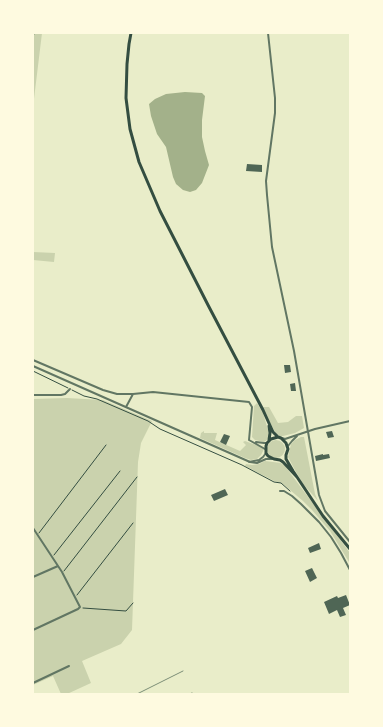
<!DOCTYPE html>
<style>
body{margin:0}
#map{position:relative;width:383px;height:727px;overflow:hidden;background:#e9edc9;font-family:"Work Sans",sans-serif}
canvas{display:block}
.frame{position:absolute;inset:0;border:34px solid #fefae0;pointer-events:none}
</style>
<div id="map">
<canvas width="383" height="727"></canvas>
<div class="frame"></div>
</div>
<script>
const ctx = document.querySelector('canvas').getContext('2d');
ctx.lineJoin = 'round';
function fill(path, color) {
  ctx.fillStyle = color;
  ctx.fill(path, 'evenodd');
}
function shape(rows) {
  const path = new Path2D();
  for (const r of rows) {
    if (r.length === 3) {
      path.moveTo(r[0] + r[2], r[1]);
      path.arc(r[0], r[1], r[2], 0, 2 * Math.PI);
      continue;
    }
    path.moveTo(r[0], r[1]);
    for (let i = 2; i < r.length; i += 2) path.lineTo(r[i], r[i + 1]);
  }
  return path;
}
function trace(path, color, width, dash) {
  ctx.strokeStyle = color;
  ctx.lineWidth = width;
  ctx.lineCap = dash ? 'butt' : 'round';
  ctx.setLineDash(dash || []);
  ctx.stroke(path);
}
fill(shape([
 [33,33,42,33,33,107],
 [33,252,55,253,54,262,33,260],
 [67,398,103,400,152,421,141,443,138,462,132,630,121,644,82,661,91,683,67,694,61,694,53,676,33,685,33,399],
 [257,403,263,413,268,430,269,437,267,440,264,442,255,440,252,437,254,406],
 [262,407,269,407,278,423,288,422,296,416,302,416,304,428,295,433,283,436,279,436,276,434],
 [204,431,204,433,217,433,215,440,240,451,246,445,243,442,245,441,259,446,264,449,261,455,257,459,251,460,245,458,200,438,201,433],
 [301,437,304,437,315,494,318,501,304,485,296,472,288,457,291,444,295,440],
 [276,449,9],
 [265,461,281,463,285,466,350,553,350,562,349,562,330,531,312,510,303,501,284,485,281,483,274,481,245,466,246,464,252,465,259,464]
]), '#cad2ad');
fill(shape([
 [185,92,202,93,205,96,202,120,202,137,205,151,209,165,202,183,196,190,190,192,183,190,176,184,173,177,166,147,157,134,151,116,149,104,155,99,166,94]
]), '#a3b18a');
fill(shape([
 [247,164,262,165,262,172,246,171],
 [284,365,290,365,291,372,285,373],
 [295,383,296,391,291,391,290,384],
 [332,431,334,437,328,438,326,432],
 [224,434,230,436,226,445,220,442],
 [323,454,323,455,329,454,330,458,316,461,315,456],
 [225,489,228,495,214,501,211,495],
 [319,543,321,549,310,553,308,548],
 [312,568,317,578,310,582,305,571],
 [346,595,350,605,343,608,346,615,340,617,337,610,329,614,324,602,337,596,338,598]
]), '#4f6655');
trace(shape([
 [33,38,34,33],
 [33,371,68,388],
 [72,390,84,396,97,399,148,421,160,429,242,465,274,482,281,483,290,491],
 [39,533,106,445],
 [54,555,120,471],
 [64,571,137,477],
 [77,595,133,523],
 [83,608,126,611,133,603]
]), '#344e41', 1);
trace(shape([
 [268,33,275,98,275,113,266,181,267,195,272,247,294,351,319,495,325,511,350,542],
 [33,360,103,390,117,394,133,394],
 [33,395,61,395,65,394,70,389],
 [126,407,133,394,153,392,249,402,252,407,249,440],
 [249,440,265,449],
 [256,442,264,443,267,443],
 [280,491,284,491,292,496,301,504,319,522,331,537,341,553,350,570],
 [33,528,62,572,80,607,78,609,33,630],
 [33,577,58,566],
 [33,683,69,666]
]), '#617663', 2);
trace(shape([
 [33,366,250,462,257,463,266,459,273,459],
 [282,438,285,439,315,429,350,421],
 [288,446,292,441,297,436],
 [249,462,259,460,263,457,266,453]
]), '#617663', 2);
trace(shape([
 [131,33,129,44,127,64,126,98,130,129,139,162,160,211,208,305,263,410,273,432,278,437],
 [269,440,270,433,269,426],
 [297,477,283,462,280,460,274,459,268,456,266,453,266,446,267,443,271,439,278,437,281,438,286,443,288,449,286,455,286,459,293,471,323,516,350,549]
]), '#344e41', 3);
trace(shape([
 [137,694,183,671],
 [189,694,192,693]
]), '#7c8e77', 1);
</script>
